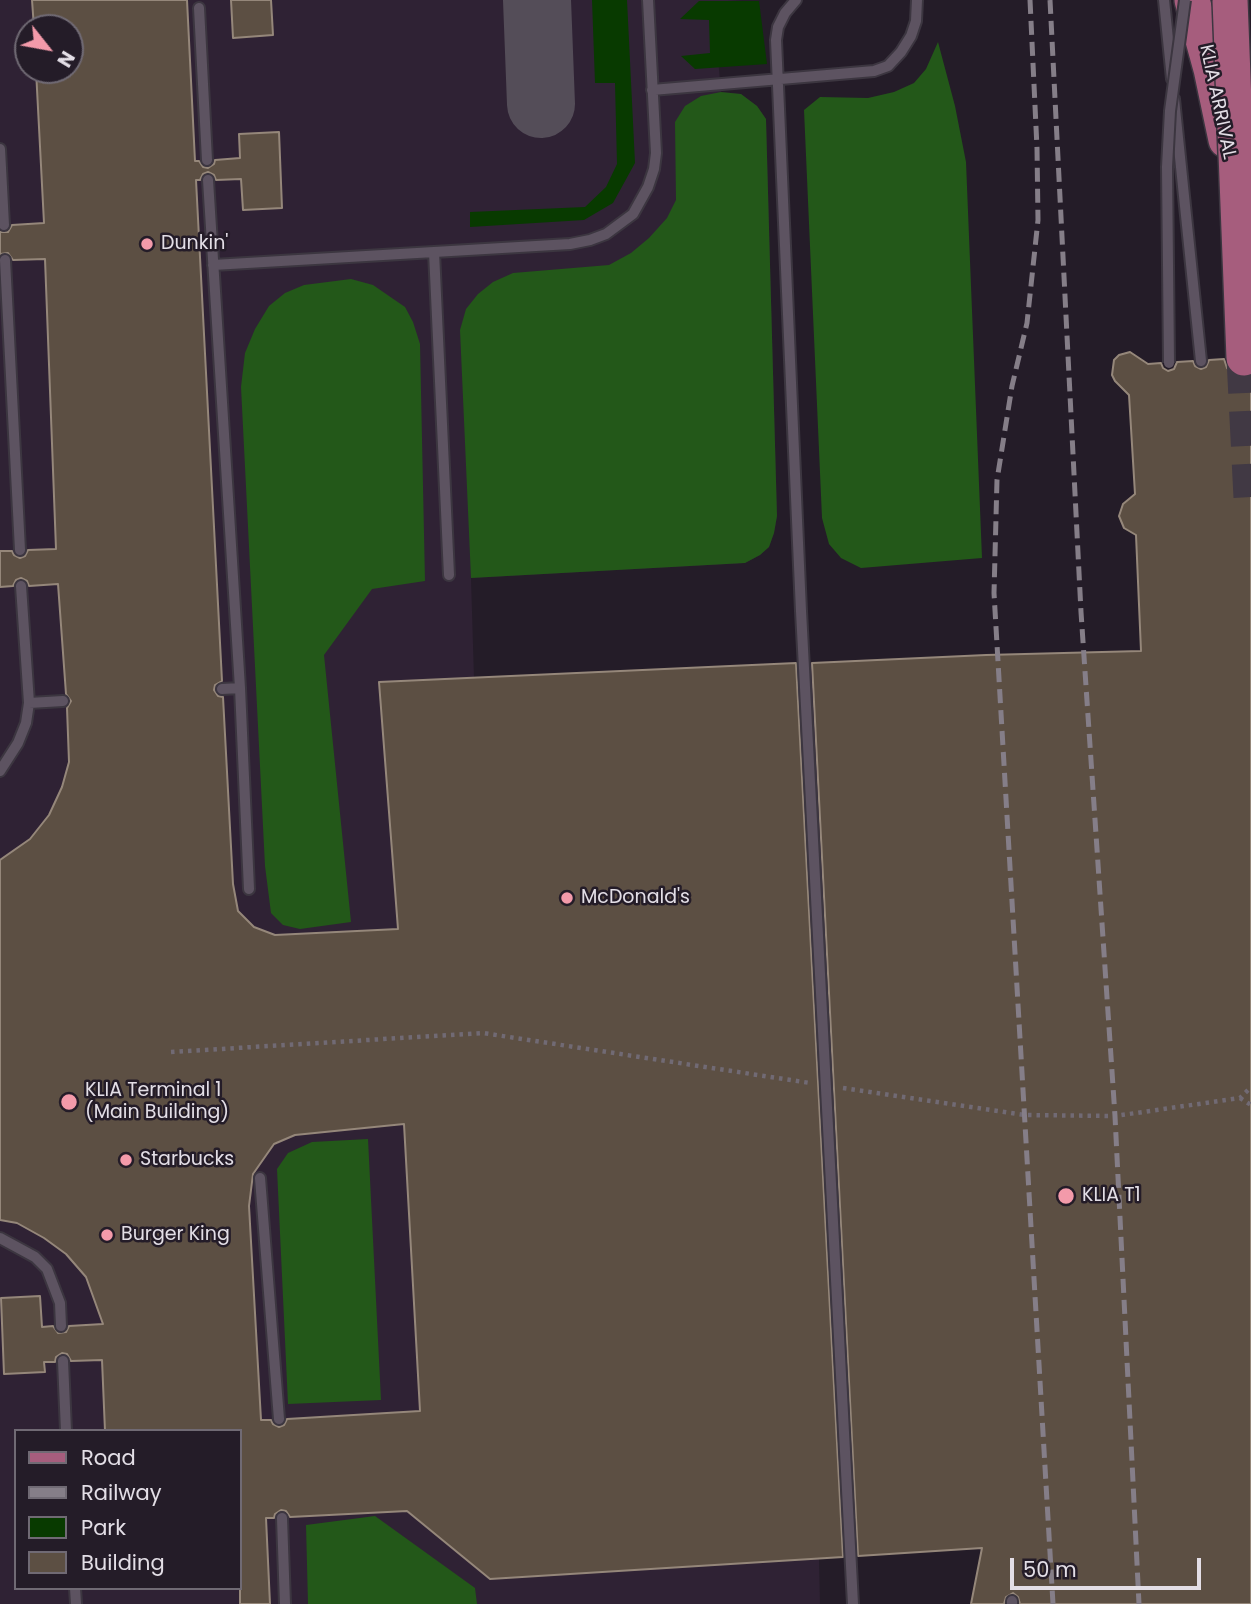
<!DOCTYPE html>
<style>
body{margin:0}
#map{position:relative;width:1251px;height:1604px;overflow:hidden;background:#241c28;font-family:Poppins,sans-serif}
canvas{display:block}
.legend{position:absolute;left:14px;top:1429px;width:228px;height:161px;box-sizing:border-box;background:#241c28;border:2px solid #706a74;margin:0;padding:9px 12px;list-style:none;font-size:21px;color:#e3dee6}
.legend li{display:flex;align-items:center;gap:14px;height:35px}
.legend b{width:35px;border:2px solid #706a74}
.north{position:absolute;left:14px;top:14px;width:70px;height:70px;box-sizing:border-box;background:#241c28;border:2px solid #706a74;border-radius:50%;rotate:121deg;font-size:19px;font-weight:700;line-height:28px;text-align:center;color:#e3dee6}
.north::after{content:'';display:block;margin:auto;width:24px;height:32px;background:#f39aaa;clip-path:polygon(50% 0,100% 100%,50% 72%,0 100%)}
.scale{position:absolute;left:1010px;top:1558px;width:191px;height:32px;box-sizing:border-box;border:4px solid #e3dee6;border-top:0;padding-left:9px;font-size:21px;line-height:24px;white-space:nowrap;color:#e3dee6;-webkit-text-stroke:5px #241c28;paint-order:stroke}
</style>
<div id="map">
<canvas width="1251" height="1604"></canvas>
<ul class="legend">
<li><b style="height:9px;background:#a65d7d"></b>Road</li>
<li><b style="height:9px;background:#857e88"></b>Railway</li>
<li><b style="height:19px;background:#083a00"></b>Park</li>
<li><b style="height:19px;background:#5c4f43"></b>Building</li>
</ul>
<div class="north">N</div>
<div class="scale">50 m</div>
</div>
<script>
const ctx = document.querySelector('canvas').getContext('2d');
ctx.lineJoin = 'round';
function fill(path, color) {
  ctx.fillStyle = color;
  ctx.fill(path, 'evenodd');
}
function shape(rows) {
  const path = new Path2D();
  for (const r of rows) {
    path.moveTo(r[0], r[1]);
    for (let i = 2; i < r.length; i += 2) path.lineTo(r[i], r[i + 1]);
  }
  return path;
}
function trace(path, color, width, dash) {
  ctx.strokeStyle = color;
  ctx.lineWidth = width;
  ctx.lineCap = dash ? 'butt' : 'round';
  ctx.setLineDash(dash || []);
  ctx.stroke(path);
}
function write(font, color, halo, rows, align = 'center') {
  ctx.font = font + ' Poppins,sans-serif';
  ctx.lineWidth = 5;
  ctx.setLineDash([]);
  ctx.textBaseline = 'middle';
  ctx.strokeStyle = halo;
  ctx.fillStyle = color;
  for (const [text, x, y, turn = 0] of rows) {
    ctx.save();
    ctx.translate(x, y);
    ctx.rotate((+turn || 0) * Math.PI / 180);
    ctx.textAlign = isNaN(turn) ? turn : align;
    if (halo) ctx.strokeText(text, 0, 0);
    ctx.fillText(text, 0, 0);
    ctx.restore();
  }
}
fill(shape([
 [0,0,743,0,713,2,721,92,741,94,757,106,766,119,777,516,774,533,769,547,760,555,745,563,471,578,474,678,986,655,1141,651,982,1548,819,1558,820,1604,0,1604],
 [28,28,70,28,70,70,28,70],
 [16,1431,240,1431,240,1588,16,1588]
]), '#2f2234');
fill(shape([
 [592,0,627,0,635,163,613,203,584,220,470,227,470,212,585,207,606,187,617,164,615,83,595,83],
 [699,1,759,1,767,64,695,69,681,56,710,53,709,20,680,19]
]), '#083a00');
fill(shape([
 [938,42,955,106,966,162,982,558,861,568,841,558,829,544,822,518,804,110,820,97,868,98,894,92,914,83,926,69],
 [721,92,741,94,757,106,766,119,777,516,774,533,769,547,760,555,745,563,471,578,460,330,466,309,478,294,493,282,513,273,609,265,631,253,649,238,667,218,676,200,675,122,685,106,701,96],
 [351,279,373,285,405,307,413,322,420,344,425,581,372,589,324,655,351,922,300,929,283,925,271,913,265,866,241,387,245,353,255,329,269,306,285,293,304,285],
 [368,1139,381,1400,288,1404,277,1169,288,1153,312,1142],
 [375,1516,475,1588,477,1604,308,1604,306,1525]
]), '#235819');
trace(shape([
 [537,0,541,104]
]), '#544d58', 68);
const building = shape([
 [32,0,187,0,195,161,199,161,203,167,208,168,214,164,215,160,240,158,239,134,279,132,282,208,243,210,241,179,216,180,214,175,208,172,203,174,200,180,196,180,222,681,215,685,214,690,218,696,223,697,233,884,238,911,254,927,275,935,398,929,379,682,796,663,843,1557,490,1579,407,1511,290,1517,286,1511,281,1510,275,1514,274,1518,266,1518,270,1604,240,1604,240,1431,105,1431,102,1360,71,1361,67,1354,62,1353,56,1357,55,1362,44,1362,45,1372,4,1374,1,1298,40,1296,42,1327,53,1326,58,1333,66,1332,69,1326,103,1324,86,1277,66,1254,44,1238,17,1223,0,1220,0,860,30,839,49,815,62,787,69,762,67,708,71,701,66,694,58,584,29,586,27,581,21,578,16,580,13,586,0,587,0,551,12,551,14,555,20,558,25,556,28,550,56,549,45,259,13,260,8,253,0,254,0,232,8,232,12,225,44,223,36,70,70,70,70,28,34,28,32,0],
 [404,1124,420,1411,287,1419,284,1425,279,1427,273,1424,271,1420,261,1420,249,1206,253,1174,274,1144,295,1135,404,1124],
 [231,0,271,0,273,35,233,38,231,0],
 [1130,352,1148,364,1161,363,1163,368,1168,371,1174,369,1177,362,1193,361,1195,366,1201,369,1206,367,1209,360,1224,359,1227,368,1234,375,1244,378,1251,376,1251,1604,1020,1604,1018,1597,1013,1593,1006,1597,1004,1604,971,1604,982,1548,858,1556,812,663,986,655,1141,651,1136,535,1124,528,1119,516,1123,504,1135,494,1129,395,1115,381,1112,375,1114,360,1119,355,1130,352]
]);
fill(building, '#5c4f43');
trace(building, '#95877a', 2);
trace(shape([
 [1244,358,1251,497]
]), '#413944', 35, [35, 18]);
const lane = shape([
 [796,0,785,13,778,27,776,40,801,611,853,1604],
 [1164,0,1172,79],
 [199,8,207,160],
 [652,90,874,71,888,66,901,52,911,36,916,21,917,0],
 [1174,99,1201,361],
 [0,149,4,225],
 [208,180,240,688,249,889],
 [434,252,449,575],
 [5,260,20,550],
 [213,265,570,244,590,240,606,234,633,214,648,187,654,169,656,153,648,0],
 [222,689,240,688],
 [29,703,63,701],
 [0,771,18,743,26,723,29,703,21,586],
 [260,1178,279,1419],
 [0,1238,35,1257,47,1269,60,1303,61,1326],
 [63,1361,66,1431],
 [282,1518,285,1604],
 [75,1588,76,1604],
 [1012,1601,1012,1604]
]);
const primary = shape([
 [1192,0,1211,69,1226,140]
]);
trace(lane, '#3c3640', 14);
trace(primary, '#3c3640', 38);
trace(shape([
 [171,1052,483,1033,810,1083],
 [843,1088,1025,1115,1115,1116,1240,1098,1251,1087],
 [1240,1098,1251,1105]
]), '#716a74', 4.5, [3.5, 5]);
trace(lane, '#5d5361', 10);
trace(primary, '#a65d7d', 35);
trace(shape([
 [1030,0,1037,148,1038,220,1027,323,1012,386,997,480,994,593,1053,1604],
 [1050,0,1081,612,1115,1116,1139,1604]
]), '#857e88', 5, [14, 7]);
const laneBridge = shape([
 [1169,363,1167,167,1170,111,1185,0]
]);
const primaryBridge = shape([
 [1230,0,1244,358]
]);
trace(laneBridge, '#3c3640', 14, []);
trace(primaryBridge, '#3c3640', 38, []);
trace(laneBridge, '#5d5361', 10);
trace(primaryBridge, '#a65d7d', 35);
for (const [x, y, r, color] of [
 [147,244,7,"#f39aaa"],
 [567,898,7,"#f39aaa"],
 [69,1102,9,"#f39aaa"],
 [126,1160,7,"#f39aaa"],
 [1066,1196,9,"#f39aaa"],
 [107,1235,7,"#f39aaa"]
]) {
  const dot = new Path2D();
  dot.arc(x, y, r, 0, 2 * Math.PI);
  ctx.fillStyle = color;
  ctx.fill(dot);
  trace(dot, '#241c28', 2.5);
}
write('19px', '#e3dee6', '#241c28', [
 ["KLIA ARRIVAL",1217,102,78]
]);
write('19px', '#e3dee6', '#241c28', [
 ["Dunkin'",161,244],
 ["McDonald's",581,898],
 ["KLIA Terminal 1",85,1091],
 ["(Main Building)",85,1113],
 ["Starbucks",140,1160],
 ["KLIA T1",1082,1196],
 ["Burger King",121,1235]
], 'left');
</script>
